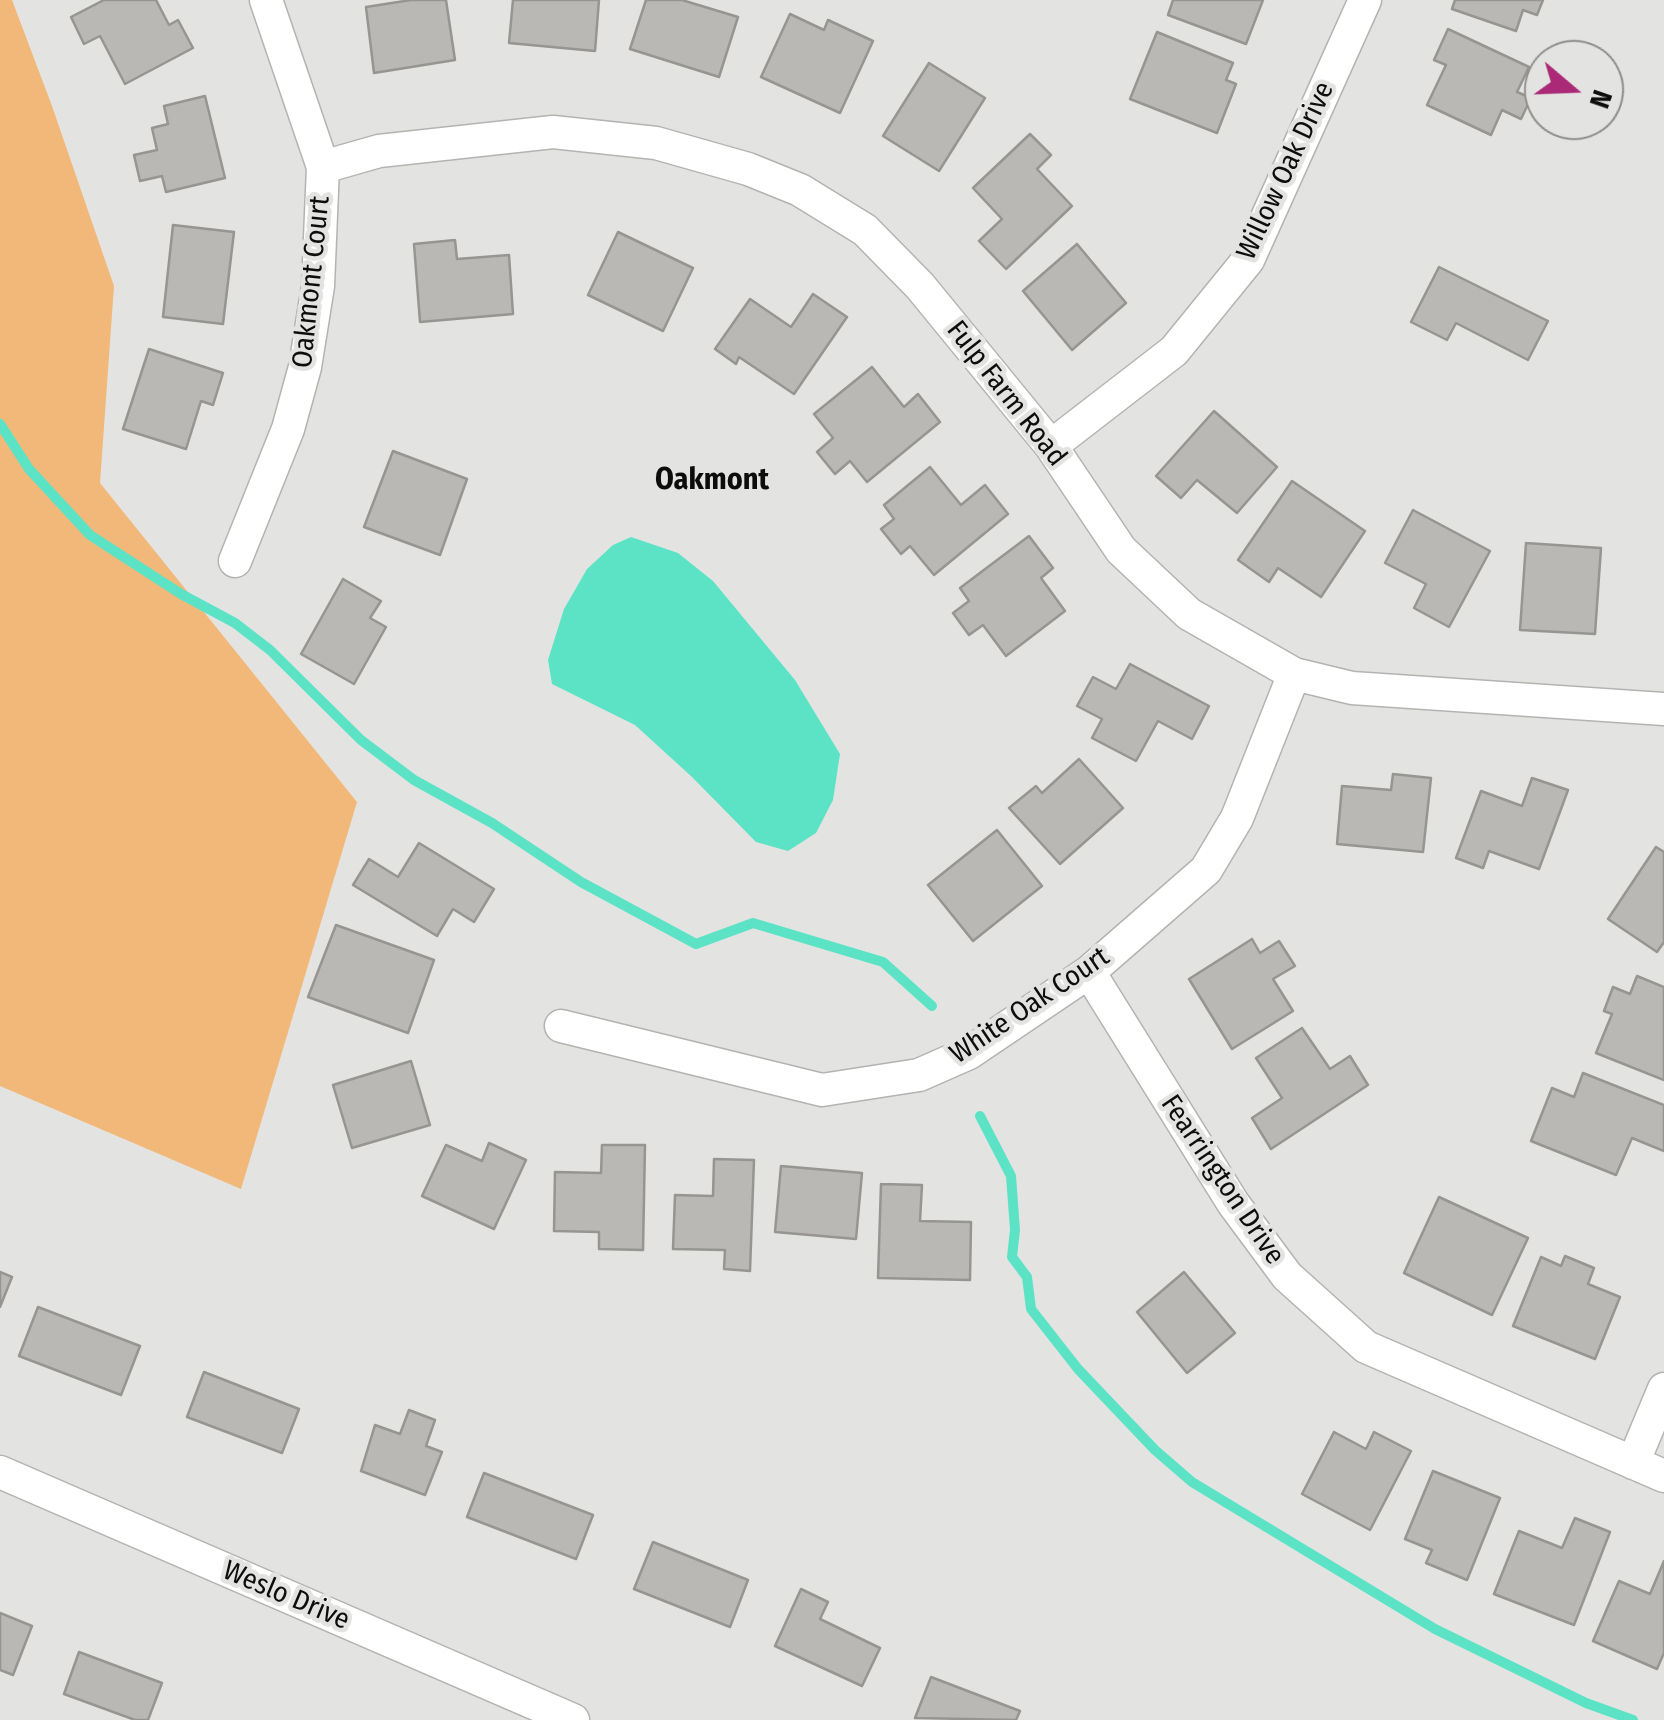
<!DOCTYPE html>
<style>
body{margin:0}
#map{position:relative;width:1664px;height:1720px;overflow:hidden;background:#e3e4e1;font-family:"Fira Sans Condensed",sans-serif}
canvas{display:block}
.north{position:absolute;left:1524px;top:40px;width:100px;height:100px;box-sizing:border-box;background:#e3e4e1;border:2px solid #8d8e8c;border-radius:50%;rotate:109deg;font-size:28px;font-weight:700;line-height:40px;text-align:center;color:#0c0d0c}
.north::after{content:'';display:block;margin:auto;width:35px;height:45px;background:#aa2a78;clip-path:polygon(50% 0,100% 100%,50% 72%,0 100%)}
</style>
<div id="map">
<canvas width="1664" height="1720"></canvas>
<div class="north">N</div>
</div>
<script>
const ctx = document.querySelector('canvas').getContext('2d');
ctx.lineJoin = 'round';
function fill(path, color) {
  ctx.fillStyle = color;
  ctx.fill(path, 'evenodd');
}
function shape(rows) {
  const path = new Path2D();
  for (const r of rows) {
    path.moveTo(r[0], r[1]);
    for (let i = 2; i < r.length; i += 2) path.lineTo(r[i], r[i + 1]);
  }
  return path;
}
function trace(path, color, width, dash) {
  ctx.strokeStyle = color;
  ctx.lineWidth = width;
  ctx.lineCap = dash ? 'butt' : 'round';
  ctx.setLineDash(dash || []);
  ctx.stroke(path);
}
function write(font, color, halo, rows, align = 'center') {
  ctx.font = font + ' "Fira Sans Condensed",sans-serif';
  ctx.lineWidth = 9;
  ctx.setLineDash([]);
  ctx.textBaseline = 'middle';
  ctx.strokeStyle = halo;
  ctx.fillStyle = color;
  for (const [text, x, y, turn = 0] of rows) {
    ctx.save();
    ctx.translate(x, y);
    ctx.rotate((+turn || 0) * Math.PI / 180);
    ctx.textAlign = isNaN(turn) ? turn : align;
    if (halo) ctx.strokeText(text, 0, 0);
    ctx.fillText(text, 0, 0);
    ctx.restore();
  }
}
fill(shape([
 [0,0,12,0,52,106,114,286,100,483,357,802,241,1189,0,1086]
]), '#f1b879');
fill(shape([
 [631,537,678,553,713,581,795,680,840,754,833,800,816,833,788,851,756,842,692,777,635,725,552,684,548,660,564,609,587,569,613,545]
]), '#5ce3c6');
trace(shape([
 [0,424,29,469,90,535,181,594,235,623,270,650,361,740,414,780,492,823,581,882,696,944,753,923,883,962,932,1006],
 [980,1116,1011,1176,1015,1230,1012,1257,1027,1277,1031,1309,1078,1369,1155,1450,1192,1482,1435,1629,1586,1703,1633,1720]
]), '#5ce3c6', 10);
const building = shape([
 [104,0,156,0,169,25,178,20,193,48,125,84,100,36,84,44,71,17,104,0],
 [411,0,446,0,455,60,374,73,366,7,411,0],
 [513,0,599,0,595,51,509,43,513,0],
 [646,0,682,0,738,17,719,77,630,49,646,0],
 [1173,0,1263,0,1246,44,1168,15,1173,0],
 [1455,0,1543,0,1537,15,1523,10,1516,31,1452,9,1455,0],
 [790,14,824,30,828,20,873,41,840,113,761,77,790,14],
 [1448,29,1529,67,1517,92,1531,98,1521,119,1502,110,1491,135,1427,105,1446,65,1434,60,1448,29],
 [1157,32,1233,63,1226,80,1236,84,1217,133,1130,99,1157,32],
 [929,63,985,98,939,171,883,136,929,63],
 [205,96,225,178,166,192,162,176,140,181,134,155,157,150,152,128,168,124,164,106,205,96],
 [1030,134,1051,155,1037,169,1072,206,1006,269,979,241,1002,219,973,188,1030,134],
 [173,225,234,232,223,324,163,317,173,225],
 [618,232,693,268,663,331,588,295,618,232],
 [455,240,457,259,509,255,513,314,420,322,414,244,455,240],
 [1077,244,1126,303,1072,350,1023,291,1077,244],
 [1439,267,1548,321,1528,360,1456,323,1447,340,1411,322,1439,267],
 [813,294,847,317,794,394,739,357,736,364,715,349,750,299,791,327,813,294],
 [149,349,223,373,213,405,201,401,186,449,123,429,149,349],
 [872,367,904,407,918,394,940,422,867,482,850,461,835,474,817,452,833,438,814,414,872,367],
 [1214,411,1277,467,1237,513,1197,480,1181,498,1156,476,1214,411],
 [393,451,467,479,440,555,364,527,393,451],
 [930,467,961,505,985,485,1008,514,934,575,910,546,901,554,881,529,894,519,884,505,930,467],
 [1292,481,1365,531,1321,597,1278,568,1269,582,1238,560,1292,481],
 [1413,510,1490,551,1449,627,1414,608,1426,584,1385,563,1413,510],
 [1029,536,1053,568,1041,578,1065,611,1006,656,983,625,969,635,953,613,969,601,960,588,1029,536],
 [1526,543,1601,548,1595,634,1520,630,1526,543],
 [343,579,381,601,370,618,386,627,354,684,301,654,343,579],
 [1130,664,1209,706,1192,739,1158,721,1136,761,1092,738,1102,719,1077,706,1093,677,1116,689,1130,664],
 [1079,759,1123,808,1060,864,1009,808,1036,786,1042,793,1079,759],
 [1393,774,1431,778,1423,852,1337,844,1342,786,1391,790,1393,774],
 [1532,778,1568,790,1539,869,1489,851,1483,868,1456,858,1481,791,1522,806,1532,778],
 [997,830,1042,886,973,941,928,885,997,830],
 [419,843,494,889,474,922,453,909,437,936,353,885,369,859,398,877,419,843],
 [1656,847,1664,852,1664,942,1657,952,1608,919,1656,847],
 [336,925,434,960,408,1033,308,997,336,925],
 [1252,939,1260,953,1279,941,1295,966,1273,979,1293,1011,1232,1049,1189,979,1252,939],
 [1637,976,1664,987,1664,1080,1596,1053,1612,1014,1604,1011,1613,987,1630,994,1637,976],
 [1302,1028,1330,1069,1350,1056,1368,1085,1271,1149,1252,1118,1282,1098,1256,1058,1302,1028],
 [411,1061,430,1125,352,1148,333,1085,411,1061],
 [1583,1073,1664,1105,1664,1151,1632,1138,1616,1175,1531,1141,1552,1088,1574,1097,1583,1073],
 [489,1143,526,1160,494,1229,422,1196,446,1145,482,1161,489,1143],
 [602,1145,645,1145,643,1250,599,1249,599,1232,554,1231,555,1172,601,1173,602,1145],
 [714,1159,754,1160,750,1271,724,1269,725,1250,673,1249,675,1195,713,1196,714,1159],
 [781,1166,862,1173,856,1239,775,1232,781,1166],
 [881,1184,922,1185,920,1221,971,1222,970,1280,878,1278,881,1184],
 [1439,1197,1528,1238,1492,1315,1404,1273,1439,1197],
 [1565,1256,1594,1268,1588,1284,1620,1297,1595,1359,1513,1326,1541,1257,1561,1266,1565,1256],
 [0,1272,12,1277,0,1307,0,1272],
 [1184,1272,1235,1333,1187,1373,1137,1312,1184,1272],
 [38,1307,140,1346,121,1395,19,1356,38,1307],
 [204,1372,299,1409,282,1453,187,1417,204,1372],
 [409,1410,435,1420,426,1446,442,1452,425,1495,361,1471,375,1425,400,1434,409,1410],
 [1334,1432,1366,1449,1374,1432,1411,1451,1370,1530,1302,1494,1334,1432],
 [1433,1471,1500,1498,1467,1580,1426,1563,1432,1550,1405,1539,1433,1471],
 [484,1473,593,1515,576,1559,467,1517,484,1473],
 [1575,1518,1610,1532,1574,1625,1494,1594,1519,1531,1562,1548,1575,1518],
 [653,1542,748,1580,730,1627,634,1589,653,1542],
 [1664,1561,1664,1653,1657,1669,1593,1641,1619,1581,1650,1594,1664,1561],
 [801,1589,828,1602,820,1619,880,1648,862,1686,775,1646,801,1589],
 [0,1613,32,1626,13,1675,0,1670,0,1613],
 [79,1652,162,1683,148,1720,135,1720,64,1694,79,1652],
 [931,1677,1020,1711,1016,1720,915,1718,931,1677]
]);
fill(building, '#b9b8b5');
trace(building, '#969592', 2.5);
const minor = shape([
 [323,167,379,151,553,132,656,143,748,169,800,190,865,230,920,286,1051,446,1121,550,1189,614,1294,674,1352,688,1664,709],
 [1051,446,1174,351,1248,260,1365,0],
 [235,561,288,429,305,367,318,286,323,167,266,0],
 [1089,972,1233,1203,1287,1276,1366,1347,1664,1476],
 [561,1026,822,1090,919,1075,969,1053,1089,972,1206,870,1237,818,1294,674],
 [1633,1463,1664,1389],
 [0,1472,573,1720]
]);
trace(minor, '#b3b4b2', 35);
trace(minor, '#fff', 32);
write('28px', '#0c0d0c', '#e3e4e1', [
 ["Willow Oak Drive",1286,171,-65],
 ["Oakmont Court",312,282,-84],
 ["Fulp Farm Road",1006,394,52],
 ["White Oak Court",1030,1006,-34],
 ["Fearrington Drive",1222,1180,56],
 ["Weslo Drive",286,1596,23]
]);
write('bold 30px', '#0c0d0c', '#e3e4e1', [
 ["Oakmont",712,481]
]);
</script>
